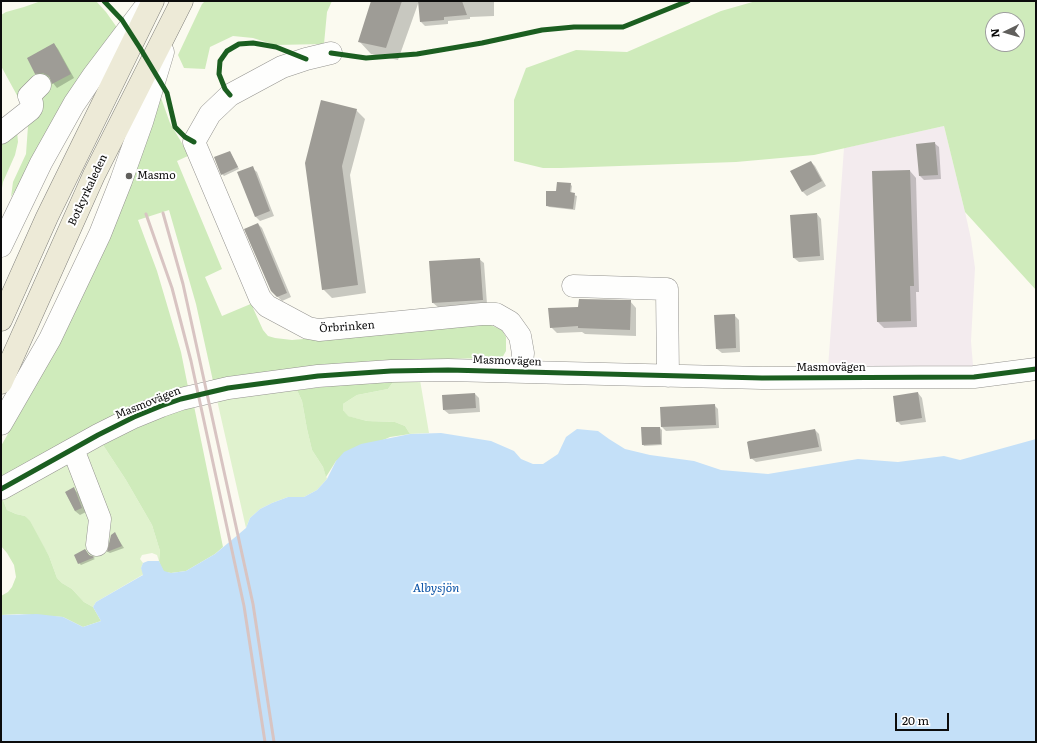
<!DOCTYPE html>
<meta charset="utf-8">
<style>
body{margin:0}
#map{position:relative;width:1037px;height:743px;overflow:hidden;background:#fbfaf0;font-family:Literata,serif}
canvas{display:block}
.frame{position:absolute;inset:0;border:2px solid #0c0c0c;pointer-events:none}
.north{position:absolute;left:985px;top:12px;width:40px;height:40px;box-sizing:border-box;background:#fff;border:1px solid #9e9e9e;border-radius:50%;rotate:265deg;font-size:11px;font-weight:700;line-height:16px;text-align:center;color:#0c0c0c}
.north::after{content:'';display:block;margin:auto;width:14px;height:18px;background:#605f5c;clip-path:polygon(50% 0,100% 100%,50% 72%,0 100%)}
.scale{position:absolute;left:895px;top:713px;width:54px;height:18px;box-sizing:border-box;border:2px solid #0c0c0c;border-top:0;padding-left:5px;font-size:12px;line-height:14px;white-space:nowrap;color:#0c0c0c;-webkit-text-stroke:3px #fff;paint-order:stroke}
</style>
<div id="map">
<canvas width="1037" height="743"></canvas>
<div class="frame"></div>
<div class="north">N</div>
<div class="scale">20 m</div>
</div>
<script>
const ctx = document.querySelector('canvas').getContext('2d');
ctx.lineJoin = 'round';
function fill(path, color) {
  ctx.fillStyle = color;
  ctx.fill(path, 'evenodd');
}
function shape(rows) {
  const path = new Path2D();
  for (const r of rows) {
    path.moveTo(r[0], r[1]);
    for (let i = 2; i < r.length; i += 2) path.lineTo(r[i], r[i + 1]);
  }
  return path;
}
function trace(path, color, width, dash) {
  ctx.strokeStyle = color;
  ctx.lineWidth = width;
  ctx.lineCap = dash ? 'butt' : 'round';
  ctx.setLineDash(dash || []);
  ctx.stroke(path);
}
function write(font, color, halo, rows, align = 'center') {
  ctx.font = font + ' Literata,serif';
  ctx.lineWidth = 4;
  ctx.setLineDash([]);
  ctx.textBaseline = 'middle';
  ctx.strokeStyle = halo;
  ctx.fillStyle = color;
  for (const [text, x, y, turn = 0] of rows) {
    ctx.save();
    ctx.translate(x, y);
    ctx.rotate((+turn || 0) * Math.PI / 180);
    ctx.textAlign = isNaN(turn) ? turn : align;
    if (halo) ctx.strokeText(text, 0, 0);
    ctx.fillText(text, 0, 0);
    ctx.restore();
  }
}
fill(shape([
 [944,126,965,212,971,239,975,268,971,341,973,366,828,368,844,148]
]), '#f3ebee');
fill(shape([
 [420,380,429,433,410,434,405,426,395,422,367,421,347,416,343,410,343,404,357,395,388,389,393,382],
 [297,390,302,401,307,429,312,450,323,467,327,479,317,490,304,497,288,497,272,503,260,509,250,518,246,528,217,400],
 [103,445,126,480,152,525,160,551,159,561,157,555,152,553,142,555,140,559,143,563,141,568,144,574,96,602,93,607,84,602,72,589,62,583,57,578,49,556,25,516,16,514,7,510,3,500,17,491]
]), '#e0f2ce');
fill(shape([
 [41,1,96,1,106,12,118,29,11,197,13,182,26,154,28,126,25,110,1,66,1,15,6,12,24,7],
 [205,1,332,1,327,12,324,44,275,45,253,38,233,36,210,47,205,69,184,68,178,55,202,4],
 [756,1,1036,1,1036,290,965,212,944,126,814,155,736,162,561,168,543,168,514,161,514,100,526,68,576,50,627,52,721,11],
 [993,20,1017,20,1017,44,993,44],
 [160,95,170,123,183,145,188,146,190,155,177,161,222,269,205,277,222,316,253,303,253,308,263,330,268,336,275,338,292,340,486,323,502,330,506,337,506,351,502,358,429,359,335,367,213,381,196,304,169,210,138,220,157,271,181,352,188,387,1,479,1,446,49,362],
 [17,131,18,142,15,155,3,182,1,194,1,140],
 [393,382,388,389,357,395,343,404,343,410,348,416,367,421,395,422,405,426,410,434,390,437,336,461,326,477,323,467,312,450,307,429,302,401,297,390,341,385],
 [194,406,223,547,215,554,186,571,171,573,164,572,161,568,159,561,160,551,152,525,126,480,103,445,130,431,166,415],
 [3,500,7,510,16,514,25,516,30,521,49,556,57,578,62,583,72,589,84,602,93,607,101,621,83,627,63,617,19,614,1,615,1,596,8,592,12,587,16,577,14,565,7,553,1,546,1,502]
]), '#cfebbb');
fill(shape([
 [577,429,598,431,609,439,625,449,650,455,694,461,721,470,768,474,858,459,898,462,944,456,960,460,1036,439,1036,742,1,742,1,615,37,614,63,617,83,627,101,621,93,607,96,602,143,575,141,568,143,563,148,561,159,561,164,571,171,573,186,571,215,554,246,528,250,518,260,509,272,503,288,497,304,497,317,490,327,479,336,461,344,452,361,444,410,434,441,433,491,441,514,451,521,459,533,464,543,464,558,454,566,437]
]), '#c4e0f8');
fill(shape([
 [373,1,419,1,398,60,371,54,359,41],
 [434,1,494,1,494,16,470,17,470,19,448,21,448,24,425,26,421,22],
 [54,44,58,49,74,78,57,88,53,83,51,78,48,77,41,78,36,73],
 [356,110,365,119,350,175,366,293,332,298,323,289,306,163],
 [934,143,939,147,941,179,924,180,920,176],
 [230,152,239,169,224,176,222,174],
 [811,162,815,166,826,186,807,196,803,192,792,172],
 [252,168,257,172,274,216,260,221,256,217,239,173],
 [910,171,916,178,919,292,916,292,917,327,884,328,878,322],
 [570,184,572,186,571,194,577,196,575,210,549,207,547,205,556,192],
 [817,214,821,219,824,260,799,262,794,258],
 [258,224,262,228,291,297,282,301,272,291],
 [479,259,484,263,487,304,438,307,433,303],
 [630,301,636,308,636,336,585,334,582,332,557,333,551,327,579,308],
 [734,315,739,320,740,352,722,353,717,349],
 [918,393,922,398,926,422,901,425,897,421],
 [475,394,479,398,480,412,449,414,444,410,443,396],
 [714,405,718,409,719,428,666,431,662,427],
 [642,428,660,428,662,430,662,445,644,446,643,444],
 [815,430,819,434,822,451,756,462,751,458],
 [74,489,78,493,86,512,80,515,75,511,66,493],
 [115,534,124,548,110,553,108,552,112,536],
 [85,550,90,556,95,559,81,565,79,563]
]), '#0003');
fill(shape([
 [371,1,402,1,386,48,358,42],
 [418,1,462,1,467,15,444,17,444,20,420,22],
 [54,43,71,74,52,84,49,76,43,73,35,74,27,58],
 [321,100,357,109,342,166,358,285,322,290,305,163],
 [935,142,938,175,919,176,916,144],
 [230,151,238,167,221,175,214,157],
 [811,161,822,181,802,192,790,171],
 [253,166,270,211,255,217,237,172],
 [910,170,914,286,910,286,911,321,877,322,872,171],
 [557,182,571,183,570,192,575,193,573,209,546,206,546,191,556,191],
 [817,213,820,256,793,258,790,215],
 [258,223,287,293,277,297,271,291,244,229],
 [480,258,483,300,432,303,429,261],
 [579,299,631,300,630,330,578,328,578,326,550,328,548,308,578,307],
 [735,314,736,348,716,349,714,315],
 [918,392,922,418,896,422,893,396],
 [475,393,476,408,443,410,442,395],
 [715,404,716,425,661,427,660,407],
 [641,427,660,427,661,444,642,445],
 [815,429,819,447,750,459,747,442,749,441],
 [74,487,82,508,75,511,65,492],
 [115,532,122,546,107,552,111,535],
 [85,549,89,555,95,557,78,564,74,555]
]), '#9e9c96');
const minor = shape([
 [331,53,306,59,282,67,230,95,210,114,194,142,260,298,267,306,308,328,319,330,482,314,496,314,510,322,520,336,523,353,521,371],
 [1,133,30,110,32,107,32,103,29,96,40,85],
 [1,246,41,163,74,104,93,76,143,10],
 [573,286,667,289,668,376],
 [1,424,50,339,100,234,121,181,142,122,163,52],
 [73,449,100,519,97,545],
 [1,489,98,435,134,417,161,406,181,399,228,388,318,376,391,371,448,370,762,378,974,377,1036,369]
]);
const major = shape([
 [1,320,47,217,153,1],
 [1,383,94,175,182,1]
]);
trace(minor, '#94938f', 23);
trace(major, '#81807c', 23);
trace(minor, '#fefefd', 22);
trace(major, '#edead7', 22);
trace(shape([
 [163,213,183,284,253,604,274,742],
 [146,214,172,288,191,361,244,606,265,742]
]), '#d8c4c2', 3);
trace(shape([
 [104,1,122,20,140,48,167,93,175,127,185,137,194,142],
 [331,53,366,58,417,54,482,43,542,30,574,27,623,27,688,1],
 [230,95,225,89,219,74,220,61,227,51,239,44,253,43,276,47,306,59],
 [1,489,98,435,134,417,161,406,181,399,228,388,318,376,391,371,448,370,762,378,974,377,1036,369]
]), '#1b5e20', 5);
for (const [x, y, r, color] of [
 [129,176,4,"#605f5c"]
]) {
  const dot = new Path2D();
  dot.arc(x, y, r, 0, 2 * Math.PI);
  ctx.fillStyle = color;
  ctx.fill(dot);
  trace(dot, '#fff', 1.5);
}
write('11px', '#0c0c0c', '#fff', [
 ["Masmo",137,176]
], 'left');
write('11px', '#0c0c0c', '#fff', [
 ["Botkyrkaleden",88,190,-65],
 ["Örbrinken",347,327,-4],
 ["Masmovägen",507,361,2],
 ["Masmovägen",831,368],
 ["Masmovägen",148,403,-22]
]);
write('italic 12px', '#0c54a7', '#fff', [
 ["Albysjön",436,588]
]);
</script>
